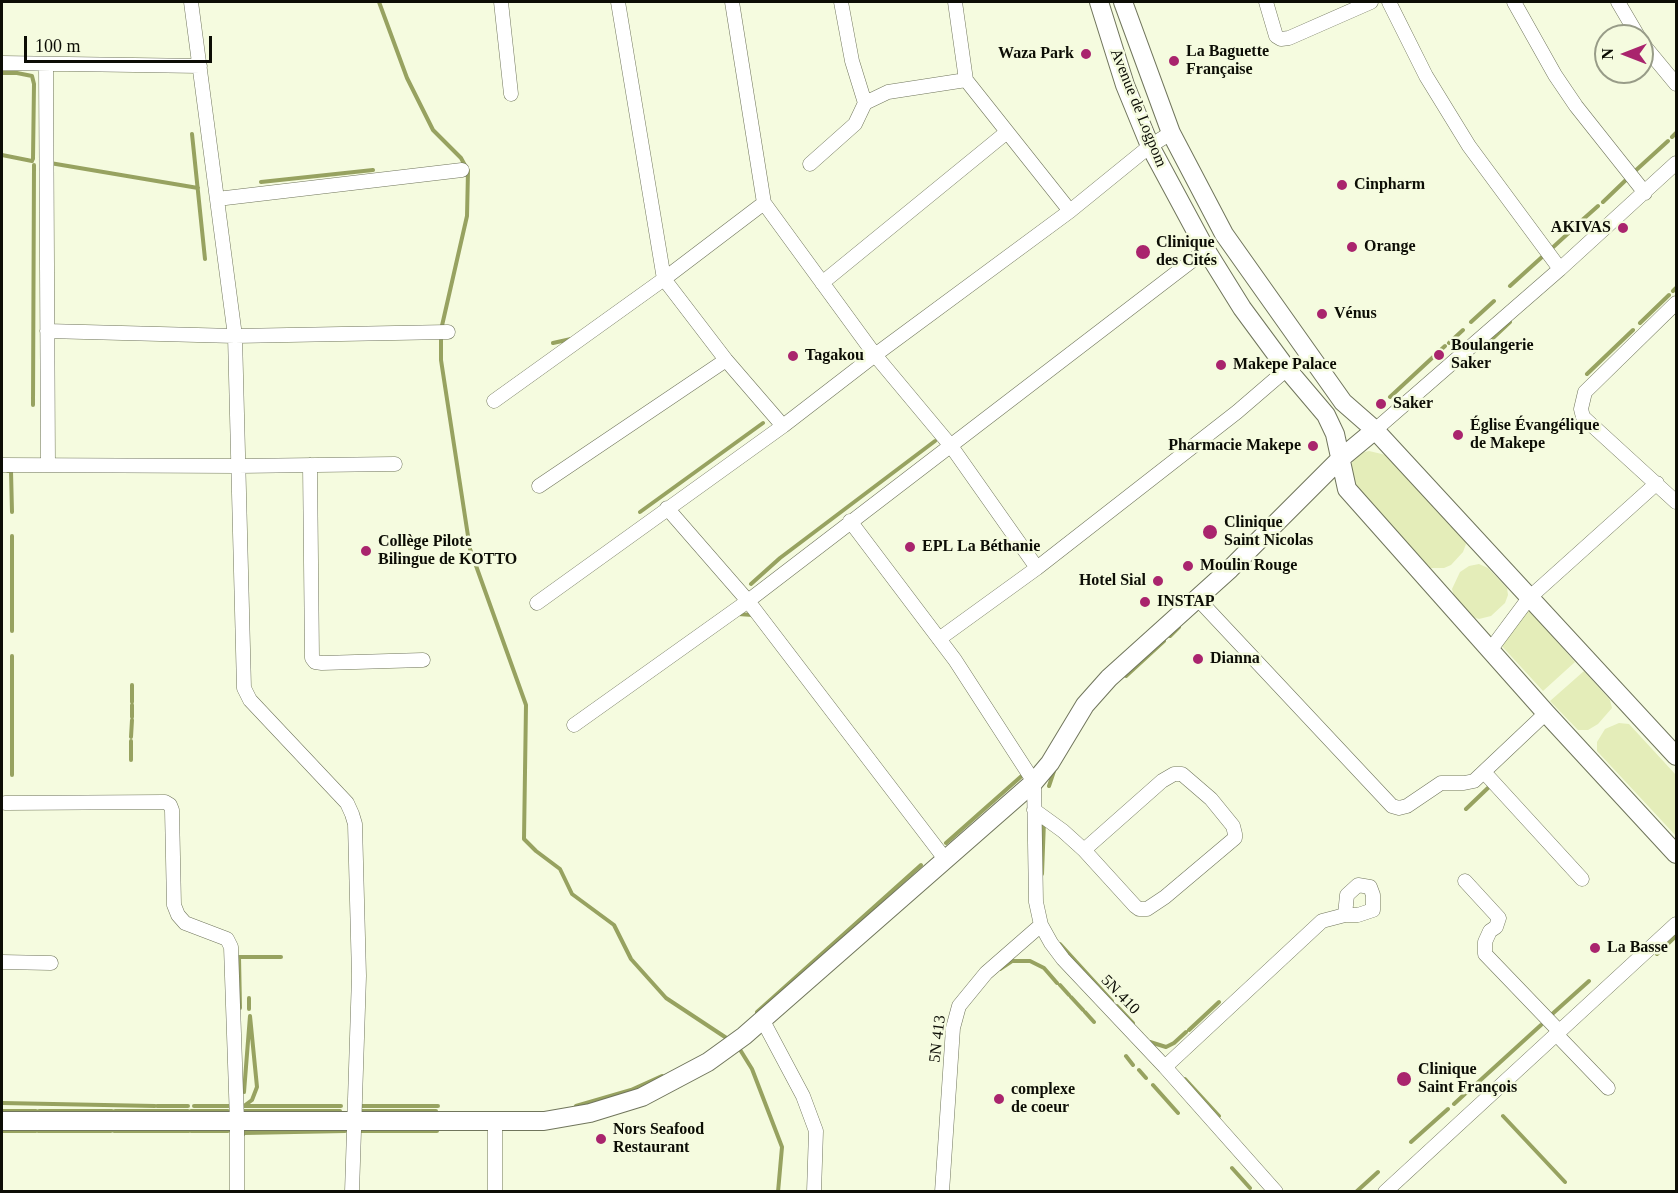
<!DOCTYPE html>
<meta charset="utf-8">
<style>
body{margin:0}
#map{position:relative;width:1678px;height:1193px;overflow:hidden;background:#f5fbdf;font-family:Georgia,serif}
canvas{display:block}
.frame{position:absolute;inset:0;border:3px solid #0c0d05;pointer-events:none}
.north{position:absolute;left:1594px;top:24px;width:60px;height:60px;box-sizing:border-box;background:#f5fbdf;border:2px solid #989c88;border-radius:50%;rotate:270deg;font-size:16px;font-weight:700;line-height:24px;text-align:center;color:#0c0d05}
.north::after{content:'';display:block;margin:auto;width:21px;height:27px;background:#a9246d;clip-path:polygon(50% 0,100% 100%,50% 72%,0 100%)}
.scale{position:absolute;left:24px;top:36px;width:188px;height:27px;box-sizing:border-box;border:3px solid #0c0d05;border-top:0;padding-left:8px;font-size:18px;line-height:21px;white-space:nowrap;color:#0c0d05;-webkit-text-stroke:4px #f5fbdf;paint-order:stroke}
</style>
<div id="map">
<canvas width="1678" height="1193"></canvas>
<div class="frame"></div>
<div class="north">N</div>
<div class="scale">100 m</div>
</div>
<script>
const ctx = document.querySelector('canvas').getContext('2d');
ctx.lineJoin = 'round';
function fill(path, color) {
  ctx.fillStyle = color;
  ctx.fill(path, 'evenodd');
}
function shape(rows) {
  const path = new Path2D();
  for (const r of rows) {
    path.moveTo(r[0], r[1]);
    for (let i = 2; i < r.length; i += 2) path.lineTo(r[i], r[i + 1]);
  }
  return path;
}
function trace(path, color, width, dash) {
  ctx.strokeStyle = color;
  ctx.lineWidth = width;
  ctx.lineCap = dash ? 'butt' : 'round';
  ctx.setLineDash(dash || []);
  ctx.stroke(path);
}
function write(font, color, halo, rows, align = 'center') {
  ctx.font = font + ' Georgia,serif';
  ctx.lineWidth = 5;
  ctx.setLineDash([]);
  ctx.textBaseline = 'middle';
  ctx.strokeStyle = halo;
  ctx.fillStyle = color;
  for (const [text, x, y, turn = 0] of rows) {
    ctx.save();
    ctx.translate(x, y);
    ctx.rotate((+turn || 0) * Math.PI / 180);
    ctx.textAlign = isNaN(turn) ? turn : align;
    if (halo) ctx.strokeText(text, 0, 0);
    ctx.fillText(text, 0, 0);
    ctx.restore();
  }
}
fill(shape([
 [1369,451,1386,455,1464,538,1466,544,1463,552,1451,565,1444,568,1429,568,1353,486,1350,468,1354,458,1360,453],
 [1479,564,1488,568,1507,588,1508,595,1505,603,1491,616,1479,619,1473,617,1454,596,1452,589,1460,572,1469,566],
 [1526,610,1532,613,1575,662,1543,691,1500,644],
 [1584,671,1610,700,1612,708,1598,724,1588,730,1578,730,1550,701],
 [1619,723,1629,724,1676,775,1676,836,1597,751,1597,742,1605,729]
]), '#e4edb9');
trace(shape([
 [379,2,407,78,433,130,461,158,468,171,467,216,441,330,441,360,470,549,526,705,524,839,536,851,560,869,572,894,614,925,631,959,666,998,728,1039],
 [2,73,17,73,32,76,34,84,33,159],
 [192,134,205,259],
 [1672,137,1676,133],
 [2,155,32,161],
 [50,163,198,188],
 [1634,172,1668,141],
 [261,182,373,170],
 [1603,202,1629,177],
 [1580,222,1598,206],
 [1550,250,1574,228],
 [1510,286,1542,257],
 [1673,291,1676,288],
 [1471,322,1494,301],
 [1640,323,1669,295],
 [1493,338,1510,322],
 [553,343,571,339],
 [1449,343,1463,330],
 [1587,374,1633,330],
 [1390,397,1445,346],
 [33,405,34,165],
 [8,471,11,471,12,512],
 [640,512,763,423],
 [12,536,12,631],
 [751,584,780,558,935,441],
 [738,614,753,615],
 [1170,636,1179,627],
 [1126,676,1164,641],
 [132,702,132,685],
 [132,717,132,705],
 [131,737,132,720],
 [131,760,131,741],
 [12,775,12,656],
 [1049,786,1054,771],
 [1466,809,1490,786,1492,787],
 [946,843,1025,773],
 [1042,874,1044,821],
 [1060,944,1112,1001],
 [1657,954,1676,936],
 [1000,969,1012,961,1030,961,1044,968,1057,983],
 [1060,985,1069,995],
 [1071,997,1083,1010],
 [249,998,249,1009],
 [1117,1006,1133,1023],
 [240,1008,239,957,281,957],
 [757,1012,921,865],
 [1085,1012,1094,1022],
 [1550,1016,1589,981],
 [1189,1030,1219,1002],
 [1150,1042,1166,1047,1174,1043,1186,1032],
 [739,1048,752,1069,782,1147,778,1192],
 [1126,1056,1133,1065],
 [1139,1070,1146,1078],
 [1185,1079,1219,1116],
 [1153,1085,1178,1113],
 [1474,1086,1541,1025],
 [2,1103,155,1106],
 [1454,1104,1467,1092],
 [157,1106,188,1106],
 [194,1106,229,1106],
 [244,1106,252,1100,257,1087,250,1016,244,1092],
 [245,1106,341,1106],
 [360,1106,438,1106],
 [576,1106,631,1090,662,1076],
 [2,1111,36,1111],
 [39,1111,112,1111],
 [115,1111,188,1111],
 [191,1111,228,1111],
 [244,1111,340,1111],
 [362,1111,436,1111],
 [1503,1116,1565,1182],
 [2,1131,36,1131],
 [38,1131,111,1131],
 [114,1131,189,1131],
 [191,1131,228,1131],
 [358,1131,437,1131],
 [241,1137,244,1133,345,1131],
 [1411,1142,1448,1109],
 [1232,1168,1250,1188],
 [1356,1192,1378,1172]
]), '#97a260', 4);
const minor = shape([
 [191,2,235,336,244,688,250,700,347,803,352,814,355,824,359,976,352,1192],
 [501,2,511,94],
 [618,2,664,279,726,360,783,426],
 [732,2,764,203,875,355,951,446,1037,568,1237,412,1287,369],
 [841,2,852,61,865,103],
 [955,2,966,80,1070,211],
 [1266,2,1276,36,1281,39,1289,38,1371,2],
 [1389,2,1426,76,1469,146,1560,269],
 [1514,2,1555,75,1576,106,1645,193],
 [1618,2,1638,36],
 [1642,43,1676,84],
 [2,63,200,66],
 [46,64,48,465],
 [810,164,855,124,865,103,888,92,966,80],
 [217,199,462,170],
 [822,283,1007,132],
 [1676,303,1585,392,1581,409,1583,417,1676,502],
 [47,331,235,336,448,332],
 [494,401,664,279,764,203],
 [1375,430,1560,269,1676,163],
 [2,465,238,466,395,464],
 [310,465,312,658,315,662,322,663,423,660],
 [539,486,726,360],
 [667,508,748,601,945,859],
 [850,521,955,660,1034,782,1036,902,1041,925,1051,943,1063,959,1165,1067,1276,1192],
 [1197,598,1392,806,1399,808,1407,806,1441,783,1464,783,1474,781,1546,713],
 [537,603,783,426,875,355,1070,211,1150,146,1171,133],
 [939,639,1037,568],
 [1491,649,1529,598,1657,483],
 [574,725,748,601,1206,250],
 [1484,772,1582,879],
 [5,803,165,802,170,805,172,810,174,905,178,915,185,923,227,939,231,947,237,1121,237,1192],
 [1034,810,1063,831,1084,850,1135,906,1139,909,1147,909,1165,897,1235,838,1235,834,1233,826,1211,799,1182,774,1174,774,1162,781,1084,850],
 [1465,881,1499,918,1496,927,1490,931,1485,942,1485,954,1559,1031],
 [2,962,51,963],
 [762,1019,803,1096,816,1131,814,1192],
 [1556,1034,1608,1088],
 [1165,1067,1322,921,1345,915,1358,915,1373,910,1373,895,1370,887,1358,885,1347,895,1345,915],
 [495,1122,495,1192],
 [942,1192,953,1028,959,1006,986,973,1041,925],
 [1385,1192,1676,924]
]);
const major = shape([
 [1099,2,1125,85,1150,146,1206,250,1242,308,1287,369,1326,415,1335,434,1347,489,1546,713,1676,854],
 [1123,2,1171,133,1224,234,1343,402,1375,430,1676,756],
 [2,1121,544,1121,590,1113,642,1097,708,1062,744,1036,1034,782,1050,763,1085,705,1109,678,1230,569,1340,459,1375,430]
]);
trace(minor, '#70755c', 15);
trace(major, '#70755c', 20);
trace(minor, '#fff', 14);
trace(major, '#fff', 18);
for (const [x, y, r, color] of [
 [1086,54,6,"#a9246d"],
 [1174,61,6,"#a9246d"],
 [1342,185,6,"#a9246d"],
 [1623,228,6,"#a9246d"],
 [1352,247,6,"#a9246d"],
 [1143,252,8,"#a9246d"],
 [1322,314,6,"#a9246d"],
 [1439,355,6,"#a9246d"],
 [793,356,6,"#a9246d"],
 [1221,365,6,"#a9246d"],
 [1381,404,6,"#a9246d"],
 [1458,435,6,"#a9246d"],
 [1313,446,6,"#a9246d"],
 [1210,532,8,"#a9246d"],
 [910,547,6,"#a9246d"],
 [366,551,6,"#a9246d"],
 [1188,566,6,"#a9246d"],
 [1158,581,6,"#a9246d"],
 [1145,602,6,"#a9246d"],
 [1198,659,6,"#a9246d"],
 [1595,948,6,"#a9246d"],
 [1404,1079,8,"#a9246d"],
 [999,1099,6,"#a9246d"],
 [601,1139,6,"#a9246d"]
]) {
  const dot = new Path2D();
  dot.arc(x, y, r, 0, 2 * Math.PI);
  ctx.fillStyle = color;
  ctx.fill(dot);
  trace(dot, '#f5fbdf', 2);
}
write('bold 16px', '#0c0d05', '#f5fbdf', [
 ["La Baguette",1186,52],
 ["Française",1186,70],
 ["Waza Park",1074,54,"right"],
 ["Cinpharm",1354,185],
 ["AKIVAS",1611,228,"right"],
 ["Clinique",1156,243],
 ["des Cités",1156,261],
 ["Orange",1364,247],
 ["Vénus",1334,314],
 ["Boulangerie",1451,346],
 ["Saker",1451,364],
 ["Tagakou",805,356],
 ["Makepe Palace",1233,365],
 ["Saker",1393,404],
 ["Église Évangélique",1470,426],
 ["de Makepe",1470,444],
 ["Pharmacie Makepe",1301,446,"right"],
 ["Clinique",1224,523],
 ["Saint Nicolas",1224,541],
 ["Collège Pilote",378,542],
 ["Bilingue de KOTTO",378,560],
 ["EPL La Béthanie",922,547],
 ["Moulin Rouge",1200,566],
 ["Hotel Sial",1146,581,"right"],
 ["INSTAP",1157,602],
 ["Dianna",1210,659],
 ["La Basse",1607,948],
 ["Clinique",1418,1070],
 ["Saint François",1418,1088],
 ["complexe",1011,1090],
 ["de coeur",1011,1108],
 ["Nors Seafood",613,1130],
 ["Restaurant",613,1148]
], 'left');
write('16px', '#0c0d05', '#f5fbdf', [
 ["Avenue de Logpom",1138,108,68],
 ["5N.410",1120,995,46],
 ["5N 413",938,1039,-83]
]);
</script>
